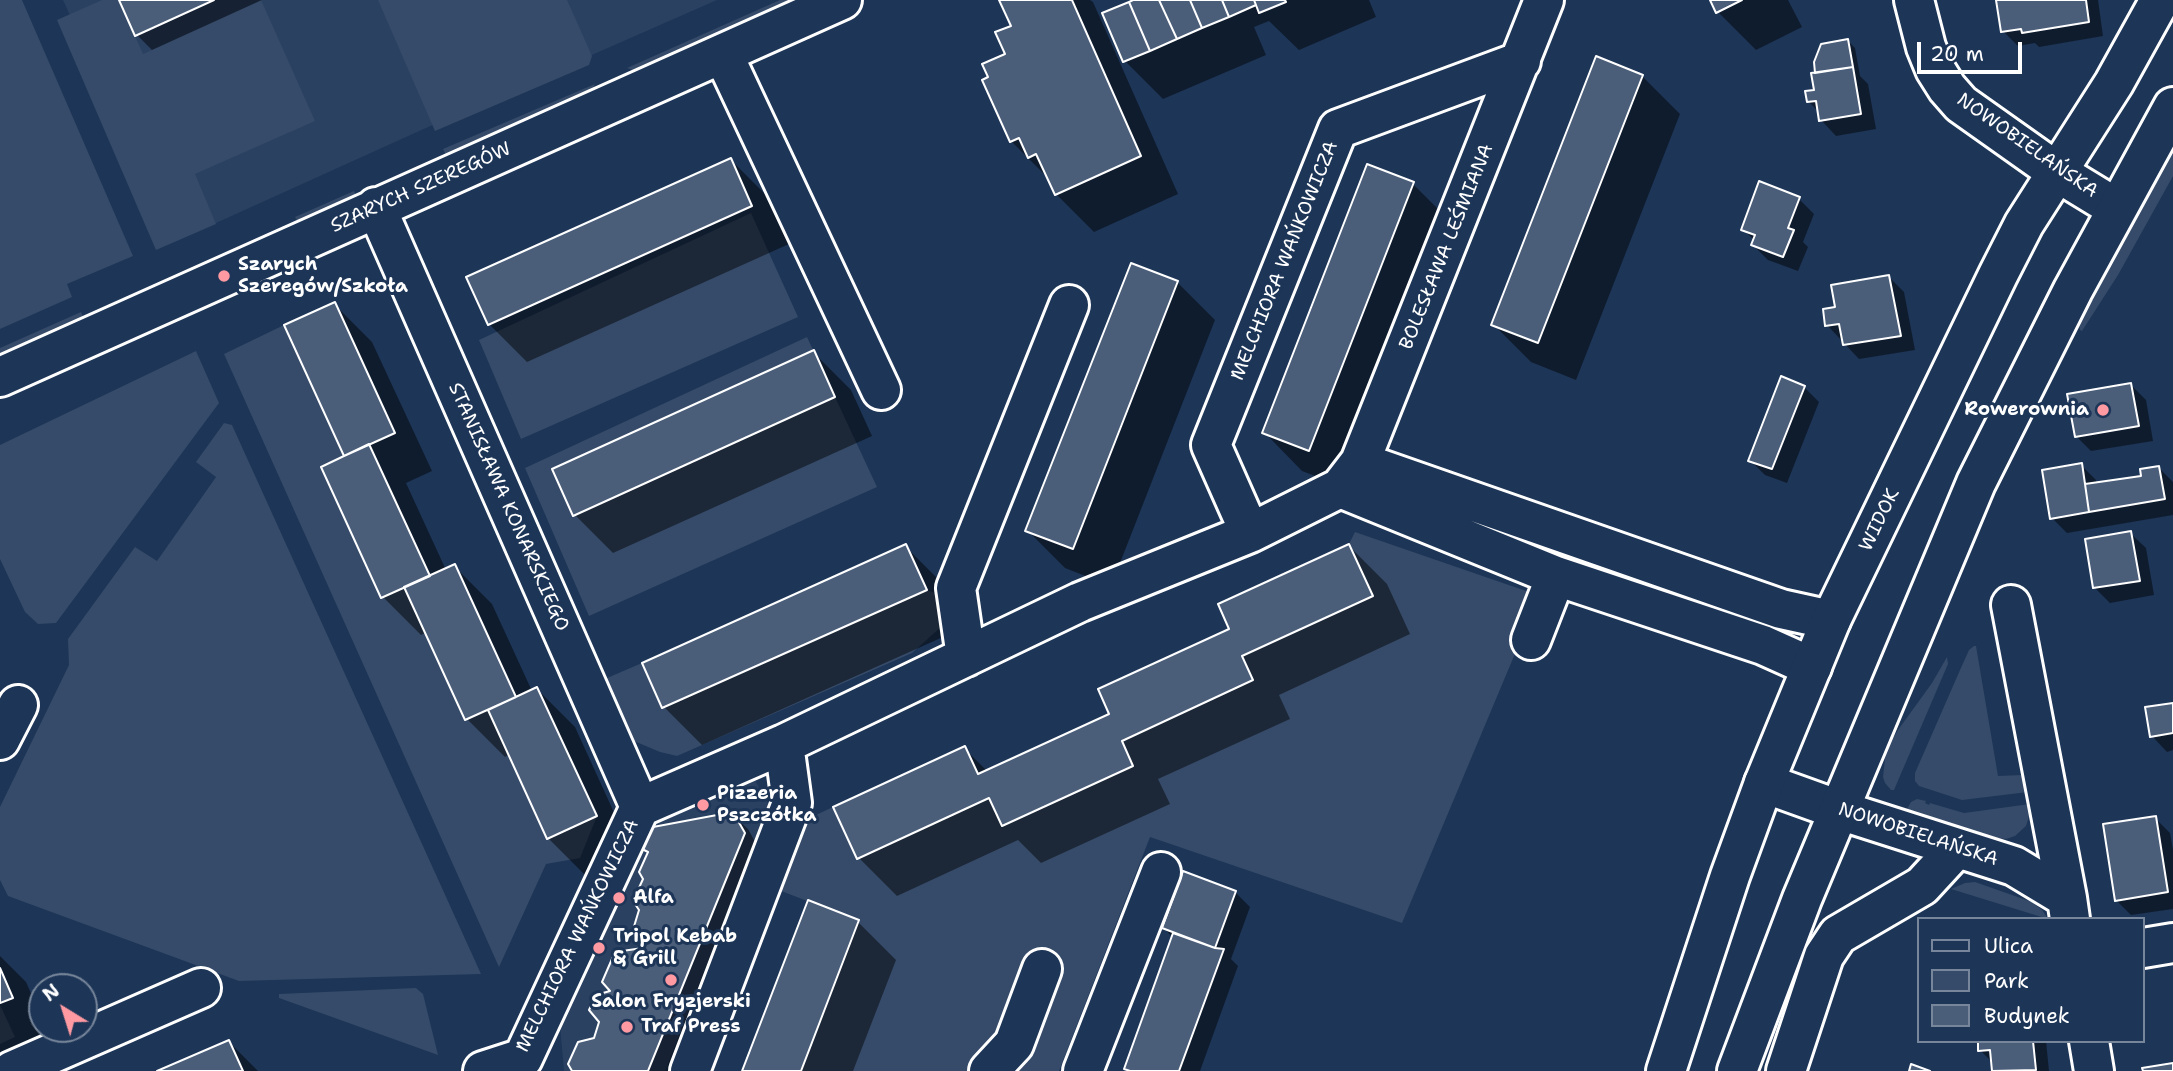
<!DOCTYPE html>
<meta charset="utf-8">
<style>
body{margin:0}
#map{position:relative;width:2173px;height:1071px;overflow:hidden;background:#1d3557;font-family:"Shantell Sans",sans-serif}
canvas{display:block}
.legend{position:absolute;left:1917px;top:917px;width:228px;height:126px;box-sizing:border-box;background:#1d3557;border:2px solid #77869a;margin:0;padding:9px 12px;list-style:none;font-size:21px;color:#fff}
.legend li{display:flex;align-items:center;gap:14px;height:35px}
.legend b{width:35px;border:2px solid #77869a}
.north{position:absolute;left:28px;top:973px;width:70px;height:70px;box-sizing:border-box;background:#1d3557;border:2px solid #77869a;border-radius:50%;rotate:322deg;font-size:19px;font-weight:700;line-height:28px;text-align:center;color:#fff}
.north::after{content:'';display:block;margin:auto;width:24px;height:32px;background:#ff9aa2;clip-path:polygon(50% 0,100% 100%,50% 72%,0 100%)}
.scale{position:absolute;left:1917px;top:42px;width:105px;height:32px;box-sizing:border-box;border:4px solid #fff;border-top:0;padding-left:9px;font-size:21px;line-height:24px;white-space:nowrap;color:#fff;-webkit-text-stroke:5px #1d3557;paint-order:stroke}
</style>
<div id="map">
<canvas width="2173" height="1071"></canvas>
<ul class="legend">
<li><b style="height:9px;background:#1d3557"></b>Ulica</li>
<li><b style="height:19px;background:#364b69"></b>Park</li>
<li><b style="height:19px;background:#4a5d79"></b>Budynek</li>
</ul>
<div class="north">N</div>
<div class="scale">20 m</div>
</div>
<script>
const ctx = document.querySelector('canvas').getContext('2d');
ctx.lineJoin = 'round';
function fill(path, color) {
  ctx.fillStyle = color;
  ctx.fill(path, 'evenodd');
}
function shape(rows) {
  const path = new Path2D();
  for (const r of rows) {
    path.moveTo(r[0], r[1]);
    for (let i = 2; i < r.length; i += 2) path.lineTo(r[i], r[i + 1]);
  }
  return path;
}
function trace(path, color, width, dash) {
  ctx.strokeStyle = color;
  ctx.lineWidth = width;
  ctx.lineCap = dash ? 'butt' : 'round';
  ctx.setLineDash(dash || []);
  ctx.stroke(path);
}
function write(font, color, halo, rows, align = 'center') {
  ctx.font = font + ' "Shantell Sans",sans-serif';
  ctx.lineWidth = 6;
  ctx.setLineDash([]);
  ctx.textBaseline = 'middle';
  ctx.strokeStyle = halo;
  ctx.fillStyle = color;
  for (const [text, x, y, turn = 0] of rows) {
    ctx.save();
    ctx.translate(x, y);
    ctx.rotate((+turn || 0) * Math.PI / 180);
    ctx.textAlign = isNaN(turn) ? turn : align;
    if (halo) ctx.strokeText(text, 0, 0);
    ctx.fillText(text, 0, 0);
    ctx.restore();
  }
}
fill(shape([
 [63,0,717,0,437,123,174,242],
 [751,773,769,805,665,1071,564,1071,560,1025,643,823]
]), '#2a4161');
fill(shape([
 [0,0,22,0,133,256,67,284,72,297,0,329],
 [102,0,119,0,143,54,261,0,315,121,195,174,216,224,156,250,57,20],
 [378,0,567,0,592,56,589,65,435,131],
 [780,0,812,0,644,74,627,68],
 [595,84,585,101,449,161,443,149],
 [2173,153,2173,176,2118,275,2082,331,2080,330,2079,325,2100,285],
 [354,191,358,200,300,226,295,217],
 [751,213,798,317,521,439,479,340],
 [81,312,85,321,0,358,0,348],
 [284,325,344,456,321,467,381,598,404,587,465,719,488,710,547,838,597,816,580,858,546,864,499,967,224,354],
 [807,337,877,487,589,616,525,468],
 [196,351,219,403,56,623,38,624,25,612,0,559,0,445],
 [224,423,232,425,481,974,239,981,8,896,0,880,0,807,69,665,68,639,135,547,157,561,216,477,196,462],
 [1355,532,1529,592,1522,637,1402,923,1150,837,1059,1071,801,1071,859,921,776,889,803,821,833,807,857,859,989,798,1002,826,1133,766,1122,741,1253,680,1242,656,1373,596,1349,544],
 [927,590,945,597,947,607,942,626,912,653,677,756,660,752,634,741,624,723,607,678,642,663,663,708],
 [1974,646,1976,646,1998,776,2022,775,2025,778,2028,792,1962,800,1919,786,1915,781,1915,773,1960,670,1969,650],
 [1947,657,1948,664,1894,790,1891,790,1885,783,1883,777,1886,750,1898,730,1932,683],
 [1917,799,1926,801,1925,803,1929,805,1930,803,1964,813,2030,804,2030,813,2026,826,2015,836,2006,839,1997,838,1907,809,1911,802],
 [1975,882,2032,902,2042,910,2048,919,1951,889,1965,883],
 [416,988,423,994,438,1055,279,998,279,994],
 [0,1005,15,1037,0,1044]
]), '#364b69');
fill(shape([
 [121,0,262,0,152,50,137,35],
 [1001,0,1090,0,1093,2,1178,194,1094,232,1056,194,1049,179,1011,141,990,78,1007,55,1013,27],
 [1137,0,1369,0,1376,17,1299,50,1269,21,1254,27,1266,55,1163,99,1125,61],
 [1712,0,1788,0,1802,27,1756,50,1718,12],
 [1998,0,2098,0,2103,36,2039,47,2035,43,2018,46,2003,31],
 [1848,41,1855,48,1860,76,1868,84,1876,129,1836,136,1821,120,1820,113,1808,101,1816,91,1818,74],
 [1642,76,1680,114,1576,380,1531,362,1493,324],
 [731,160,769,198,789,244,527,362,489,324],
 [1368,166,1413,184,1451,222,1347,488,1302,471,1264,432],
 [1799,199,1814,214,1803,242,1808,247,1798,271,1768,260,1753,245,1755,241,1743,229],
 [1889,277,1904,292,1915,350,1859,359,1827,325,1837,308],
 [1177,282,1215,320,1111,586,1065,568,1027,530],
 [334,304,372,342,432,471,406,483,446,570,454,566,492,604,532,691,537,689,575,727,633,854,586,876,548,838,510,754,505,757,467,719,427,632,421,635,383,597,346,457],
 [813,352,851,390,872,436,613,553,575,515,554,470],
 [2131,385,2146,400,2153,441,2091,451,2076,436],
 [1804,387,1819,402,1787,483,1765,475,1750,460],
 [2081,465,2096,480,2097,484,2143,477,2159,468,2173,482,2173,515,2067,533,2052,518],
 [2130,533,2146,548,2154,595,2110,603,2095,588],
 [1349,546,1387,584,1410,634,1279,695,1290,719,1158,779,1170,804,1041,863,1018,840,897,896,859,858,965,749,988,772,1112,715],
 [906,547,944,585,963,628,702,745,664,707,644,664],
 [2173,705,2173,750,2167,752,2152,736],
 [732,814,748,829,759,849,669,1071,575,1071,595,1040,613,992,646,949,641,910,645,879],
 [2155,818,2170,833,2173,850,2173,909,2131,915,2116,900],
 [1235,892,1250,907,1231,959,1238,966,1200,1071,1129,1071,1126,1068,1173,938,1164,928],
 [858,922,896,960,853,1071,744,1071],
 [0,956,26,982,42,1018,42,1029,47,1029,50,1036,0,1058],
 [1979,1041,2046,1041,2049,1071,1993,1071,1993,1063,1980,1050],
 [229,1042,258,1071,161,1071]
]), '#0007');
const building = shape([
 [119,0,214,0,135,36,119,0],
 [999,0,1072,0,1141,156,1055,195,1036,154,1028,158,1019,138,1010,142,982,80,988,77,982,64,1005,54,995,32,1011,26,999,0],
 [1133,0,1159,0,1177,39,1150,51,1129,2,1133,0],
 [1159,0,1190,0,1202,28,1177,39,1159,0],
 [1190,0,1222,0,1229,17,1202,28,1190,0],
 [1222,0,1254,0,1256,5,1229,17,1222,0],
 [1254,0,1285,0,1286,2,1259,13,1254,0],
 [1710,0,1742,0,1716,13,1710,0],
 [1996,0,2086,0,2089,22,2022,33,2021,29,2001,32,1996,0],
 [1129,2,1150,51,1123,62,1102,13,1129,2],
 [1848,39,1853,67,1815,73,1814,62,1821,44,1848,39],
 [1596,56,1643,75,1538,343,1491,325,1596,56],
 [1853,67,1861,114,1819,121,1816,101,1807,102,1805,91,1814,90,1811,73,1853,67],
 [731,158,752,206,488,325,466,277,731,158],
 [1367,164,1414,182,1309,451,1262,433,1367,164],
 [1759,181,1800,197,1788,228,1794,230,1783,257,1751,245,1755,235,1741,230,1759,181],
 [1131,263,1178,281,1073,549,1025,531,1131,263],
 [1889,275,1901,336,1843,345,1839,324,1825,326,1823,309,1835,307,1831,285,1889,275],
 [335,302,395,433,344,456,284,325,335,302],
 [814,350,835,397,573,516,552,469,814,350],
 [1781,376,1805,386,1772,469,1748,461,1781,376],
 [2131,383,2139,426,2075,437,2067,394,2131,383],
 [369,444,430,576,381,598,321,467,369,444],
 [2082,463,2089,512,2050,519,2042,470,2082,463],
 [2159,466,2165,499,2089,512,2085,484,2141,476,2140,469,2159,466],
 [2131,531,2140,581,2093,588,2085,539,2131,531],
 [906,544,927,590,662,708,642,663,906,544],
 [1349,544,1373,596,1242,656,1253,680,1122,741,1133,766,1002,826,989,798,857,859,833,807,965,746,978,774,1109,714,1098,689,1229,629,1218,604,1349,544],
 [455,564,516,697,465,720,404,587,455,564],
 [537,687,597,816,547,839,488,710,537,687],
 [2173,703,2173,733,2150,737,2145,707,2173,703],
 [733,812,745,833,648,1071,572,1071,568,1064,578,1042,594,1038,599,1022,589,1010,596,995,610,991,602,982,615,952,643,948,632,933,639,910,633,901,643,879,639,872,648,852,642,849,653,827,733,812],
 [2156,816,2168,892,2115,901,2103,824,2156,816],
 [1183,871,1236,891,1215,948,1162,928,1183,871],
 [808,900,859,920,801,1071,742,1071,808,900],
 [1173,933,1215,948,1224,949,1179,1071,1130,1071,1124,1069,1173,933],
 [0,968,13,998,0,1003,0,968],
 [229,1040,243,1071,157,1071,229,1040],
 [1978,1041,2033,1041,2036,1070,1992,1071,1990,1050,1978,1051,1978,1041],
 [2173,1063,2173,1071,2143,1071,2142,1068,2173,1063],
 [1911,1064,1930,1071,1909,1071,1911,1064]
]);
fill(building, '#4a5d79');
trace(building, '#fff', 2);
const minor = shape([
 [1914,0,1926,47,1935,69,1947,88,1961,104,2057,172,2116,208],
 [723,54,881,390],
 [376,207,640,807],
 [0,377,842,0],
 [1360,462,1781,609,1831,620],
 [1340,488,1556,576,1763,645,1812,667],
 [1250,533,1211,445,1338,129,1521,61],
 [2011,605,2067,898],
 [1531,640,1556,576],
 [966,657,956,588,1069,305],
 [0,740,18,705],
 [1764,783,1839,810,2014,866,2067,898,2070,919],
 [2143,948,2173,943],
 [2089,1041,2094,1071],
 [12,1071,201,988],
 [483,1071,523,1058,640,807,784,744,1080,602,1250,533,1340,488,1360,462,1544,0],
 [690,1071,792,803,784,744],
 [989,1071,1014,1044,1042,969],
 [1083,1071,1161,872],
 [1786,1071,1824,956,1838,935,1922,886,1957,848]
]);
const major = shape([
 [1666,1071,1730,876,1764,783,1831,620,1998,275,2024,224,2114,83,2160,0],
 [1737,1071,1802,899,1976,483,2073,290,2173,107]
]);
trace(minor, '#fff', 44);
trace(major, '#fff', 44);
trace(minor, '#1d3557', 38);
trace(major, '#1d3557', 38);
for (const [x, y, r, color] of [
 [224,276,7,"#ff9aa2"],
 [2103,410,7,"#ff9aa2"],
 [703,805,7,"#ff9aa2"],
 [619,898,7,"#ff9aa2"],
 [599,948,7,"#ff9aa2"],
 [671,980,7,"#ff9aa2"],
 [627,1027,7,"#ff9aa2"]
]) {
  const dot = new Path2D();
  dot.arc(x, y, r, 0, 2 * Math.PI);
  ctx.fillStyle = color;
  ctx.fill(dot);
  trace(dot, '#1d3557', 2.5);
}
write('19px', '#fff', '#1d3557', [
 ["NOWOBIELAŃSKA",2027,146,35],
 ["SZARYCH SZEREGÓW",421,188,-24],
 ["BOLESŁAWA LEŚMIANA",1447,247,-68],
 ["MELCHIORA WAŃKOWICZA",1285,261,-68],
 ["STANISŁAWA KONARSKIEGO",508,507,66],
 ["WIDOK",1880,520,-64],
 ["NOWOBIELAŃSKA",1918,835,18],
 ["MELCHIORA WAŃKOWICZA",578,936,-64]
]);
write('bold 19px', '#fff', '#1d3557', [
 ["Szarych",238,265],
 ["Szeregów/Szkoła",238,287],
 ["Rowerownia",2089,410,"right"],
 ["Pizzeria",717,794],
 ["Pszczółka",717,816],
 ["Alfa",633,898],
 ["Tripol Kebab",613,937],
 ["& Grill",613,959],
 ["Salon Fryzjerski",671,1002,"center"],
 ["Traf Press",641,1027]
], 'left');
</script>
